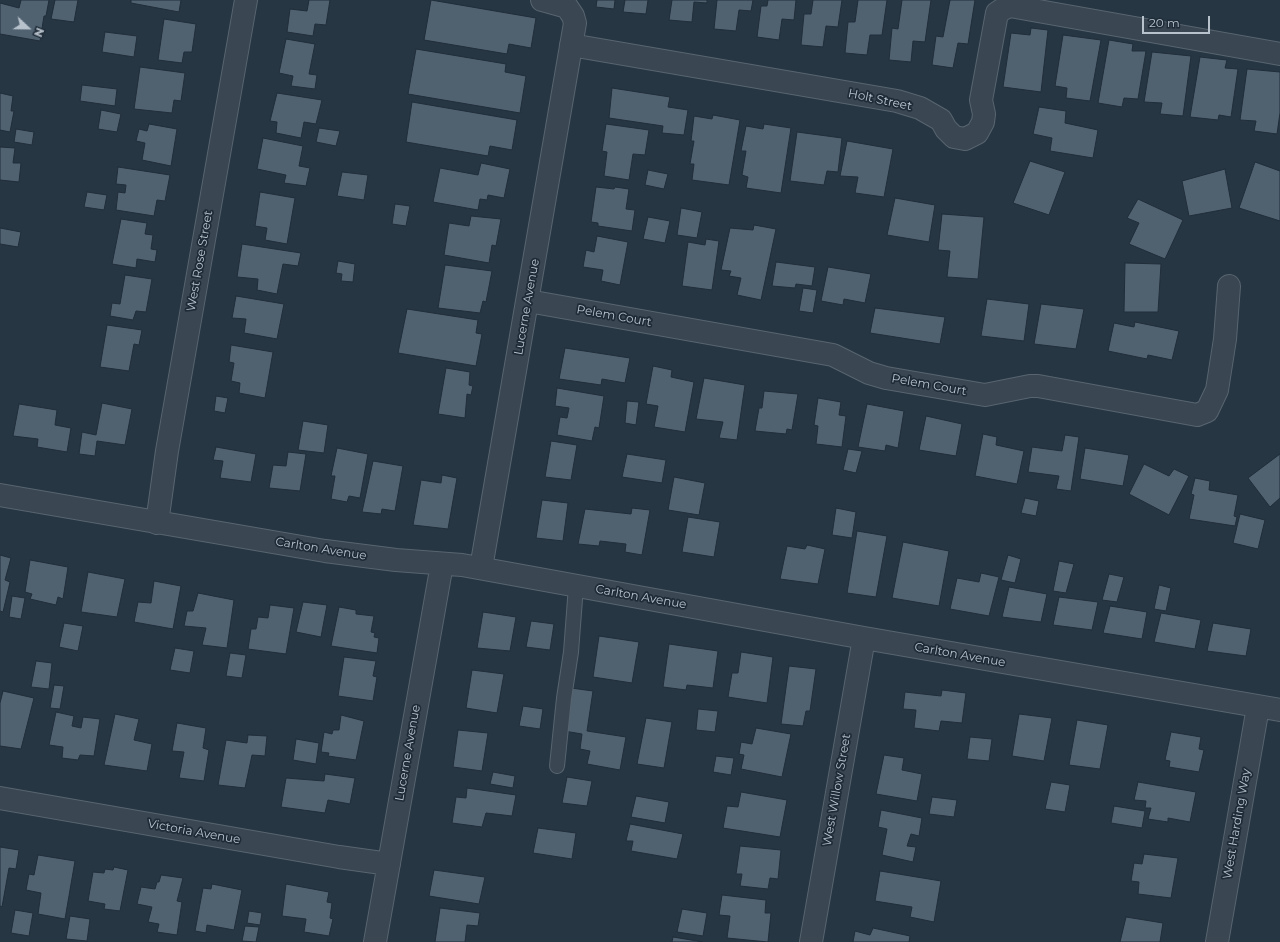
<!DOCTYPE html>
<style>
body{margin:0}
#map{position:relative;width:1280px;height:942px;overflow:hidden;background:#263643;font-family:Montserrat,sans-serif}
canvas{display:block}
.north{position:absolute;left:8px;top:8px;width:40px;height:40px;-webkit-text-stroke:3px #1f2c38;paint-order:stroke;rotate:112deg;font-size:11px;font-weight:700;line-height:16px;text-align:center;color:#b7c2cc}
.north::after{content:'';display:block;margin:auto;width:14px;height:18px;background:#b7c2cc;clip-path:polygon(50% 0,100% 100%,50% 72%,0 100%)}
.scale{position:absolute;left:1142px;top:16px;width:68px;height:18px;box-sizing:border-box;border:2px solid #b7c2cc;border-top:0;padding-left:5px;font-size:12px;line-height:14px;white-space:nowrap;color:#b7c2cc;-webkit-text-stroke:3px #1f2c38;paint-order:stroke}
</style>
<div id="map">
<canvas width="1280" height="942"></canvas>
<div class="north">N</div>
<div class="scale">20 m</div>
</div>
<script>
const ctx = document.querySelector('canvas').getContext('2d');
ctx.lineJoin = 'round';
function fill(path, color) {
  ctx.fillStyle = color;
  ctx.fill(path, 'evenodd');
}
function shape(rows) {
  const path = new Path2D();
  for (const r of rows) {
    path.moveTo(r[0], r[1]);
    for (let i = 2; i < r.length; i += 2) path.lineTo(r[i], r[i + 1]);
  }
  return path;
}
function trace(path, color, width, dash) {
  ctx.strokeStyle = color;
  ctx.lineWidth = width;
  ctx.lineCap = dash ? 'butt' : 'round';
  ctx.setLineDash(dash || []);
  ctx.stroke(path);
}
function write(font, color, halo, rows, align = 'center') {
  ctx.font = font + ' Montserrat,sans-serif';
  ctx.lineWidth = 3.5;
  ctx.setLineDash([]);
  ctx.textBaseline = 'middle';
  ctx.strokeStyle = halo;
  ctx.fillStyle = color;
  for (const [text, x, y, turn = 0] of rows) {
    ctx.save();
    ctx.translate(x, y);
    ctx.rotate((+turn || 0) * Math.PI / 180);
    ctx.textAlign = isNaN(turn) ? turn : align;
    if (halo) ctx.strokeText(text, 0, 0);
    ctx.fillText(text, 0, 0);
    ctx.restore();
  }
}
const building = shape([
 [21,0,49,0,46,16,44,16,40,41,0,34,0,3,19,8,21,0],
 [55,0,78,0,74,22,51,19,55,0],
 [131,0,181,0,179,12,131,3,131,0],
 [309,0,330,0,326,25,315,24,313,36,287,32,290,9,307,11,309,0],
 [431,0,536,18,531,48,509,44,507,54,424,40,431,0],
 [597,0,615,0,614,9,596,7,597,0],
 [625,0,648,0,646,14,623,12,625,0],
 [672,0,707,0,707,3,694,2,692,22,669,20,672,0],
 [717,0,753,0,751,11,739,10,736,31,714,29,717,0],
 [768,0,796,0,794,20,782,19,779,40,757,37,761,6,767,6,768,0],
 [813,0,842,0,838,27,826,26,823,47,801,45,804,14,811,14,813,0],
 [858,0,887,0,882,35,870,35,867,55,845,53,848,22,855,22,858,0],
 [902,0,931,0,925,42,913,41,911,62,889,60,892,28,898,29,902,0],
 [950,0,975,0,968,44,958,43,953,68,932,65,936,36,943,37,950,0],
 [164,19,196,24,192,52,184,52,182,63,158,60,164,19],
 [1031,28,1048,30,1041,92,1003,87,1011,33,1030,35,1031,28],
 [105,32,137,36,134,57,102,52,105,32],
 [1063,35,1101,40,1090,101,1066,98,1067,88,1055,86,1063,35],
 [286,39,315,44,309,74,317,75,315,89,291,86,293,76,279,73,286,39],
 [1109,40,1133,44,1132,51,1146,51,1138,99,1124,98,1122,107,1098,103,1109,40],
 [416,49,506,64,505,72,526,76,520,113,408,94,416,49],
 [1152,52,1191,56,1183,116,1160,114,1162,103,1144,102,1152,52],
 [1200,57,1227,60,1225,68,1238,69,1231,117,1219,115,1218,120,1190,117,1200,57],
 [140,67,185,73,181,101,174,100,172,113,134,109,140,67],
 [1247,69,1280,72,1280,113,1277,134,1254,131,1256,121,1240,120,1247,69],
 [82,85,117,89,115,106,80,101,82,85],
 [612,88,670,97,668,107,688,110,684,135,662,133,663,126,609,118,612,88],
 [0,93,13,96,11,111,14,111,10,132,0,130,0,93],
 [277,93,322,100,316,124,304,122,301,138,276,133,277,122,270,121,277,93],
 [412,102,517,120,512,150,490,146,488,156,406,142,412,102],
 [1039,107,1066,111,1065,123,1098,130,1093,158,1050,151,1052,138,1033,134,1039,107],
 [101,110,121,114,117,132,98,129,101,110],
 [713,115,740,120,729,185,692,180,694,164,690,164,694,141,691,141,694,116,712,119,713,115],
 [149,124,177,129,171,166,142,160,145,143,136,141,139,129,147,131,149,124],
 [606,124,649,130,645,155,633,154,629,180,604,176,607,152,602,151,606,124],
 [764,124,791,128,781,193,746,188,748,177,742,175,746,151,741,151,746,126,763,129,764,124],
 [319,128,340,131,336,146,316,142,319,128],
 [16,129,34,132,32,145,14,142,16,129],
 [797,132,842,138,838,172,827,171,824,185,790,181,797,132],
 [263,138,303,146,299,166,310,168,306,186,284,183,286,175,257,169,263,138],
 [847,141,893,149,884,197,855,193,858,177,840,176,847,141],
 [0,147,15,148,13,163,21,163,19,182,0,180,0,147],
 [1030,161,1065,172,1049,215,1013,203,1030,161],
 [1255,162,1280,171,1280,221,1239,208,1255,162],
 [481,163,510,169,504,198,488,195,487,200,480,199,478,210,433,202,440,168,478,175,481,163],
 [118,167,170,175,165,201,157,200,154,216,116,210,118,192,125,193,126,185,116,184,118,167],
 [1225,169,1232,208,1189,216,1182,181,1225,169],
 [648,170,668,174,664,189,645,185,648,170],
 [342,172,368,175,364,200,337,196,342,172],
 [596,187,614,189,615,187,629,189,626,209,635,210,632,231,598,226,598,223,591,222,596,187],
 [87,192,107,195,104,210,84,207,87,192],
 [260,192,295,198,287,244,265,240,267,228,255,226,260,192],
 [895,198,935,205,929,242,887,235,895,198],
 [1138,199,1183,220,1165,259,1129,244,1139,223,1127,218,1138,199],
 [395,204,410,206,406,226,392,224,395,204],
 [681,208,702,212,697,238,677,235,681,208],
 [942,214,984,217,978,279,947,277,950,251,938,250,942,214],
 [471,216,501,219,496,246,492,245,489,263,444,255,449,223,469,226,471,216],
 [648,217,670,221,665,243,643,239,648,217],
 [121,219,147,223,145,234,153,235,151,249,157,250,155,262,137,259,136,268,112,264,121,219],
 [754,225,776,229,761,300,737,295,741,278,729,276,731,271,721,270,730,228,753,230,754,225],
 [0,228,21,232,18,247,0,244,0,228],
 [597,236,628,242,620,285,601,281,603,270,583,267,586,250,594,252,597,236],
 [706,239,719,241,712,290,682,286,688,242,705,245,706,239],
 [242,244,301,253,298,266,283,264,277,294,257,290,258,279,237,277,242,244],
 [338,261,355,264,353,282,341,281,342,274,336,273,338,261],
 [776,262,815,267,812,286,796,284,795,288,772,286,776,262],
 [1125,263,1161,264,1158,312,1124,312,1125,263],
 [445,265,492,271,486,302,483,301,480,313,438,308,445,265],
 [828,267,871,274,865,303,844,299,843,305,821,301,828,267],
 [125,275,152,279,146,312,136,311,133,320,110,316,112,303,120,304,125,275],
 [803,288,817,290,813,313,799,311,803,288],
 [236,296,284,304,277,339,244,333,246,319,232,318,236,296],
 [987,299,1029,304,1024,341,981,336,987,299],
 [1041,304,1084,309,1076,349,1034,344,1041,304],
 [875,308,945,317,940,344,870,333,875,308],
 [407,309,478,320,476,333,482,334,476,366,398,353,407,309],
 [1135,322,1179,331,1172,360,1148,355,1147,359,1108,351,1114,323,1134,327,1135,322],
 [107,325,142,330,139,345,134,344,129,371,100,367,107,325],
 [231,345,273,352,265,398,239,393,240,383,231,381,234,363,229,362,231,345],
 [565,348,630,358,625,383,602,379,601,385,559,379,565,348],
 [653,366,672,370,671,377,694,382,685,432,654,427,658,406,646,404,653,366],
 [446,368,470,372,469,385,473,386,471,395,467,394,465,418,438,414,446,368],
 [704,378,745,385,737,440,719,438,723,422,696,419,704,378],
 [557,388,604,396,599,428,595,427,592,441,557,435,560,417,567,418,569,408,555,406,557,388],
 [764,391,798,394,792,430,787,429,786,434,755,431,759,408,762,408,764,391],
 [216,396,228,398,225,413,214,411,216,396],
 [818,398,841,402,839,415,846,416,842,447,816,444,818,426,814,425,818,398],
 [627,401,639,402,636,425,625,423,627,401],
 [102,403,132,409,125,445,97,441,95,456,79,454,82,432,96,435,102,403],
 [19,404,57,410,55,425,71,428,67,452,37,447,38,439,13,436,19,404],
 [867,404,904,411,898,448,886,445,885,451,858,447,867,404],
 [926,416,962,424,956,456,919,450,926,416],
 [303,421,328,425,324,453,298,450,303,421],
 [983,434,997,437,996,445,1024,451,1017,484,975,476,983,434],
 [1065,435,1079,437,1071,491,1056,489,1059,476,1028,472,1032,447,1062,451,1065,435],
 [551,441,577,445,571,480,545,477,551,441],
 [216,447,256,454,251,482,220,478,223,461,213,460,216,447],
 [337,448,368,454,360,498,349,496,347,502,331,499,335,476,331,476,337,448],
 [1085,448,1129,455,1123,486,1080,479,1085,448],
 [848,449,862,451,856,473,843,470,848,449],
 [288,452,306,454,300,491,269,488,273,465,286,466,288,452],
 [627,454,666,460,662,483,622,477,627,454],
 [1280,454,1280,498,1270,507,1248,478,1280,454],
 [373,461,403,466,395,511,382,509,381,514,362,512,373,461],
 [1144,464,1169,476,1174,469,1189,476,1169,515,1129,494,1144,464],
 [442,475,457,478,448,529,413,525,421,480,441,483,442,475],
 [674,477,705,483,699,515,668,510,674,477],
 [1195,478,1210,481,1209,490,1238,495,1234,516,1237,517,1235,526,1189,519,1194,495,1191,494,1195,478],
 [1025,498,1039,501,1036,516,1021,513,1025,498],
 [542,500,568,503,563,541,536,538,542,500],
 [632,508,650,510,642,555,625,552,626,544,600,541,599,546,578,544,585,509,631,514,632,508],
 [836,508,856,512,852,538,832,535,836,508],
 [1240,514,1265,520,1258,549,1233,543,1240,514],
 [688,517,720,522,714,557,682,552,688,517],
 [857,531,887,536,876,597,847,593,857,531],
 [903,542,949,551,939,606,892,598,903,542],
 [807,545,825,549,818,584,780,579,787,546,805,549,807,545],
 [0,555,11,558,5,580,10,582,3,612,0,611,0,555],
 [1008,555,1021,559,1015,583,1001,580,1008,555],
 [30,560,68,567,63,599,58,597,56,605,30,599,32,594,25,592,30,560],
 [1059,561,1074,564,1066,593,1053,591,1059,561],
 [88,572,125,579,117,617,81,612,88,572],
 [981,573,999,577,989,616,950,609,957,578,979,582,981,573],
 [1109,574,1124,577,1117,602,1102,600,1109,574],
 [154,581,181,586,173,629,134,622,138,602,151,603,154,581],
 [1159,585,1171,588,1166,611,1154,609,1159,585],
 [1009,587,1047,594,1041,622,1002,617,1009,587],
 [198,593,234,600,227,648,202,645,206,628,184,626,187,611,193,611,198,593],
 [12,596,25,598,21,619,9,617,12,596],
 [1059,597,1098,602,1092,630,1053,625,1059,597],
 [303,602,327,605,321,637,296,632,303,602],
 [270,605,294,608,286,654,248,649,251,629,256,629,258,617,268,618,270,605],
 [1110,606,1147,612,1142,639,1103,633,1110,606],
 [339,607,356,610,356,614,374,616,371,632,375,633,374,637,379,638,377,653,331,646,339,607],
 [483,612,516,617,510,651,477,648,483,612],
 [1161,613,1201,620,1195,649,1154,642,1161,613],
 [531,621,554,624,550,650,526,647,531,621],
 [64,623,83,626,78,651,59,647,64,623],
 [1213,623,1251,629,1246,656,1207,651,1213,623],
 [599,636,639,642,632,683,593,677,599,636],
 [669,644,718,651,713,688,687,685,686,690,663,687,669,644],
 [175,648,194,651,190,673,170,670,175,648],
 [741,652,773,657,767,703,728,697,732,673,738,673,741,652],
 [230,653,246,655,242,678,226,676,230,653],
 [344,657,376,661,373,676,377,677,373,701,338,696,344,657],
 [36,661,52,663,49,689,31,687,36,661],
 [789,666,816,669,810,711,806,711,803,726,781,724,789,666],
 [472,670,504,674,497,713,466,708,472,670],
 [54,685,64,686,60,709,50,708,54,685],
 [571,688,593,691,587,731,626,737,620,770,587,764,590,751,580,749,582,734,564,731,571,688],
 [942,690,966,693,962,723,941,721,939,731,914,728,916,710,903,709,905,692,941,696,942,690],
 [3,691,34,698,21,749,0,746,0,703,3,691],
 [523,706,543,709,540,729,519,726,523,706],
 [698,709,718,711,715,732,696,730,698,709],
 [56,712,74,716,72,726,81,728,83,717,100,719,94,756,80,755,78,760,62,758,63,747,49,745,56,712],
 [115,714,139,719,134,740,152,744,147,771,104,765,115,714],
 [1019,714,1052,718,1044,761,1012,756,1019,714],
 [341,715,364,721,356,760,328,756,329,753,321,752,324,732,332,734,333,730,339,730,341,715],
 [646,718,672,722,664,768,637,764,646,718],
 [1077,720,1108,725,1100,769,1069,765,1077,720],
 [177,723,206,728,203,748,209,750,204,781,179,778,184,752,172,751,177,723],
 [756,728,791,734,782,777,741,769,744,755,739,754,741,742,752,744,756,728],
 [458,730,488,733,482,771,453,767,458,730],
 [1171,732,1201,737,1199,749,1204,750,1199,772,1169,767,1170,761,1165,760,1171,732],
 [248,735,267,736,265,756,252,755,245,788,218,785,226,740,247,743,248,735],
 [970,737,992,739,989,761,967,759,970,737],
 [296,739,319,743,316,764,293,760,296,739],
 [884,755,904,758,902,770,922,774,917,801,876,794,884,755],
 [716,756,734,758,731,775,713,772,716,756],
 [493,772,515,776,513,788,490,784,493,772],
 [325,774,355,778,350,804,328,800,325,813,281,807,286,778,324,781,325,774],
 [567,777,592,781,587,806,562,803,567,777],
 [1051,782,1070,785,1065,812,1045,809,1051,782],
 [1138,782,1196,792,1190,822,1168,818,1168,822,1148,819,1151,808,1145,808,1146,801,1134,800,1138,782],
 [467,788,516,795,512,816,486,813,482,827,452,823,456,797,466,798,467,788],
 [741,792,787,800,780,837,723,828,727,806,738,807,741,792],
 [636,796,669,802,665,823,631,817,636,796],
 [932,797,957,800,954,817,929,814,932,797],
 [1114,806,1145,811,1142,828,1111,823,1114,806],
 [881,810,922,818,919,836,911,834,907,846,916,847,913,862,882,855,887,829,878,827,881,810],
 [630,824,683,834,677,859,631,851,633,841,626,841,630,824],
 [538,828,576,833,572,859,533,853,538,828],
 [740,846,781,850,778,879,770,878,768,889,740,886,742,874,736,874,740,846],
 [0,847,19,850,16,869,9,868,2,907,0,906,0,847],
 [1144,854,1178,858,1171,898,1138,894,1139,882,1131,881,1134,863,1142,864,1144,854],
 [38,855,75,861,65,919,38,914,41,893,26,890,29,874,34,875,38,855],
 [114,867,128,870,120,911,104,909,105,904,88,901,93,872,104,873,105,869,113,870,114,867],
 [434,870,485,877,479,904,429,896,434,870],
 [880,871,941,881,934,922,910,917,912,907,875,901,880,871],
 [161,875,183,878,177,901,182,902,177,935,157,932,159,924,148,922,152,907,137,904,141,887,155,889,157,882,159,882,161,875],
 [212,884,242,890,234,930,207,925,206,933,195,931,203,888,211,889,212,884],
 [286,884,329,892,327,902,332,903,330,918,333,919,329,936,304,932,306,919,282,916,286,884],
 [722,895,766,900,765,913,771,913,768,942,727,938,730,916,719,915,722,895],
 [440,908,480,913,478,926,467,925,465,942,435,942,440,908],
 [682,909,707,913,703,936,677,932,682,909],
 [15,910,33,913,29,936,11,933,15,910],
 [249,911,262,913,260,925,247,923,249,911],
 [70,916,90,919,87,941,66,939,70,916],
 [1126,917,1163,923,1160,942,1120,942,1126,917],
 [245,926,259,927,256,942,242,941,245,926],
 [873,928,910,936,909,942,853,942,855,931,870,935,873,928],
 [673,937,703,942,672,942,673,937]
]);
fill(building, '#506170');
trace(building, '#212e3a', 1);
const service = shape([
 [557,766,564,698,571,652,576,586]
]);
const minor = shape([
 [571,45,897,101,920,108,941,120,946,129,954,137,965,139,977,133,983,122,984,114,981,100,997,13,1003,9,1010,6,1280,54],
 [528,301,833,355,869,373,886,378,979,394,985,395,1030,386,1038,386,1197,415,1207,411,1217,390,1225,339,1229,286],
 [0,495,325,551,396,560,462,565,864,638,1280,710],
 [157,523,167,451,246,0],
 [481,568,575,23,573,16,567,7,542,0],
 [0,798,339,857,389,864],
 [375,942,442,564],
 [811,942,864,638],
 [1217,942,1258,707]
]);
trace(service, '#586570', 16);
trace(minor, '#586570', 24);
trace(service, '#3a4752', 14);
trace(minor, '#3a4752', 22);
write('12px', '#b7c2cc', '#1f2c38', [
 ["Holt Street",880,100,12],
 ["West Rose Street",200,261,-80],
 ["Lucerne Avenue",527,307,-80],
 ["Pelem Court",614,316,10],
 ["Pelem Court",929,385,10],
 ["Carlton Avenue",321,549,9],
 ["Carlton Avenue",641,597,10],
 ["Carlton Avenue",960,655,10],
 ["Lucerne Avenue",408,753,-80],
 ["West Willow Street",837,790,-80],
 ["West Harding Way",1237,824,-80],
 ["Victoria Avenue",194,832,10]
]);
</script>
